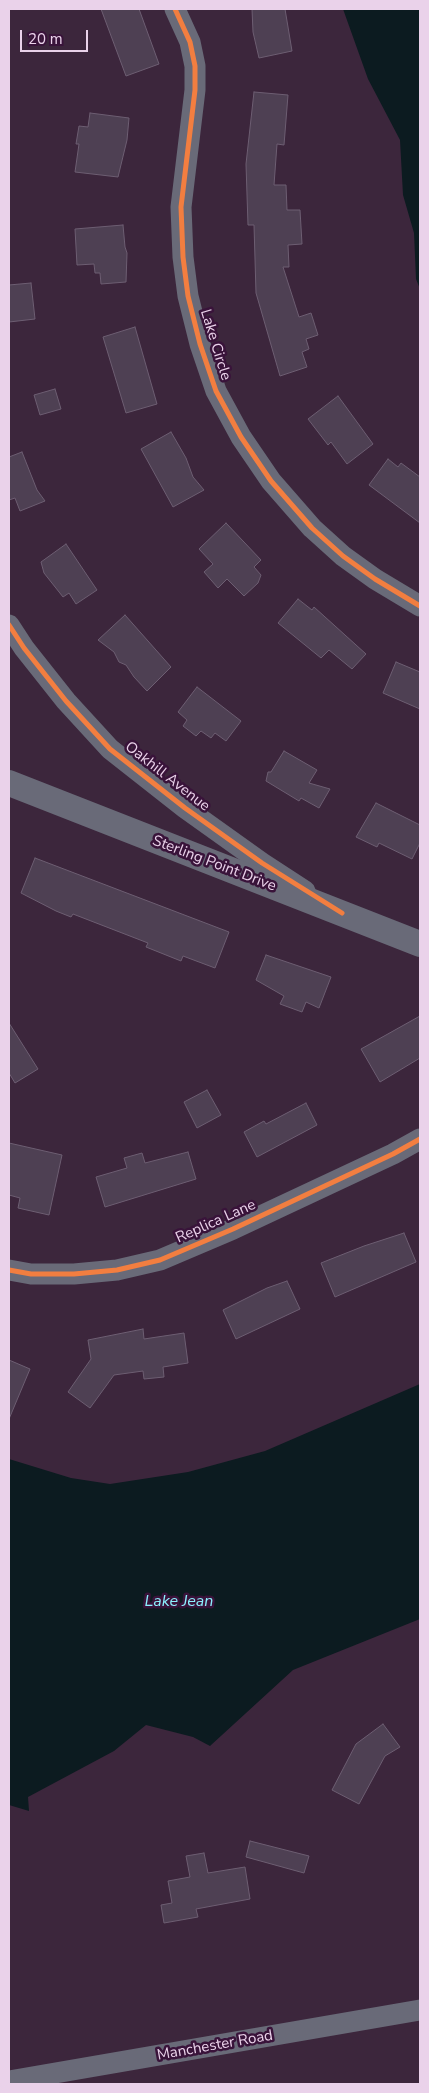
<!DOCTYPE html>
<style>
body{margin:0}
#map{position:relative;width:429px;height:2093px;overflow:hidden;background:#3c263c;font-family:"Nunito Sans",sans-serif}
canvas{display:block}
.frame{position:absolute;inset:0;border:10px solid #ead2ea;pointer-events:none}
.scale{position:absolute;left:20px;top:30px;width:68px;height:22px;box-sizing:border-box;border:2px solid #ead2ea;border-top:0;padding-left:6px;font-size:15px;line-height:18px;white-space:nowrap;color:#ead2ea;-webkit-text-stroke:4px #39133a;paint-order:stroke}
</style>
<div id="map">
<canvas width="429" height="2093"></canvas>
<div class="frame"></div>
<div class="scale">20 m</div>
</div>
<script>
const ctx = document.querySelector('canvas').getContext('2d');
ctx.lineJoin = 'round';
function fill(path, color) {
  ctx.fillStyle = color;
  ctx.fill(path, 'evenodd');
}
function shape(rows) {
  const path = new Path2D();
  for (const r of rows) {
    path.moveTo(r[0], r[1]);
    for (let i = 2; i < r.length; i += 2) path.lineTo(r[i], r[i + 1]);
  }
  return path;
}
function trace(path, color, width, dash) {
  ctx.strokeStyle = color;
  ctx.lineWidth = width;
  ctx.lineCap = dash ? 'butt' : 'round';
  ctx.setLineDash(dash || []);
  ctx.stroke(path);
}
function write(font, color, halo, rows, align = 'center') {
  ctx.font = font + ' "Nunito Sans",sans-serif';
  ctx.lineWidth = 5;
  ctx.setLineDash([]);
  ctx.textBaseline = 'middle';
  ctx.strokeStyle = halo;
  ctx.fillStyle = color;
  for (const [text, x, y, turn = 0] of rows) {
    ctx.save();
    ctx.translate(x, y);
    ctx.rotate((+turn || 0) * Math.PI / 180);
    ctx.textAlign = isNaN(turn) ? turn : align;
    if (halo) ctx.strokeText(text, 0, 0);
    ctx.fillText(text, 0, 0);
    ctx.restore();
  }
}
fill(shape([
 [343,9,420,9,420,289,416,279,414,233,403,195,400,140,368,79],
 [420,1384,420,1619,293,1670,210,1746,193,1737,146,1725,114,1751,28,1797,29,1811,9,1805,9,1459,71,1478,110,1484,188,1472,265,1451]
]), '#0c1b20');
const building = shape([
 [101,9,139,9,159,64,126,76,101,9],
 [252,9,285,9,292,51,259,58,253,32,252,9],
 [254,92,288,95,284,145,277,144,274,185,286,185,287,210,300,210,302,244,288,245,289,267,283,267,299,317,311,313,318,335,306,339,309,349,302,352,307,367,280,376,256,293,254,225,248,225,246,164,254,92],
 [90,113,129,118,127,140,118,177,75,172,79,144,76,144,79,126,88,127,90,113],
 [123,225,125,247,127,253,126,282,101,284,100,273,95,273,94,264,77,265,75,229,123,225],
 [31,283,35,319,9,322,9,285,31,283],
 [135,327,157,404,126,413,103,337,135,327],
 [55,389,61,409,40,415,34,395,55,389],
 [338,396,373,444,347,464,331,442,328,445,308,419,338,396],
 [171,432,186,458,193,477,204,490,173,507,141,449,171,432],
 [22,452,37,490,45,501,20,511,15,498,9,500,9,457,22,452],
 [388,459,398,467,401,463,420,477,420,523,369,485,388,459],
 [226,523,261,560,254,567,261,575,258,583,244,596,227,579,218,588,204,572,213,564,199,549,226,523],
 [66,544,97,590,76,604,69,593,63,597,44,573,41,562,66,544],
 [298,599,312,610,314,607,366,654,352,669,329,650,321,658,278,623,298,599],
 [125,615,171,667,147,691,134,677,126,665,119,662,114,652,98,640,125,615],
 [396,662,420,672,420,709,383,693,396,662],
 [197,687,241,721,226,741,215,733,211,738,201,731,196,736,183,726,187,720,178,712,197,687],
 [284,751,317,770,309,783,330,789,319,808,301,798,299,801,266,781,268,772,271,772,284,751],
 [376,803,420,825,420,843,412,859,379,843,377,847,356,837,376,803],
 [35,858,229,932,215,968,183,956,181,961,146,947,148,943,73,914,71,917,56,911,21,893,35,858],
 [266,955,331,977,319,1008,306,1002,302,1012,280,1004,284,996,256,980,266,955],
 [420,1016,420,1058,380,1082,361,1049,420,1016],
 [9,1023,38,1069,15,1083,9,1073,9,1023],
 [207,1090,221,1115,197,1128,184,1102,207,1090],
 [306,1103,317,1125,257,1157,244,1132,264,1121,266,1124,306,1103],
 [9,1143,62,1155,49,1215,18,1208,20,1198,9,1195,9,1143],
 [188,1152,196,1179,105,1207,96,1177,127,1168,124,1158,142,1153,145,1163,188,1152],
 [404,1233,416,1262,335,1297,321,1263,364,1246,404,1233],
 [287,1281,300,1309,236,1339,223,1310,267,1288,287,1281],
 [143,1329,144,1339,184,1333,188,1363,163,1367,164,1377,144,1379,143,1371,114,1375,90,1408,68,1392,91,1359,88,1340,143,1329],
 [9,1360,30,1369,9,1419,9,1360],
 [383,1724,400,1747,385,1756,359,1804,332,1790,356,1744,383,1724],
 [250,1841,309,1856,304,1873,246,1857,250,1841],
 [204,1853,208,1873,245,1867,250,1899,196,1909,198,1917,164,1923,161,1905,172,1903,168,1881,190,1877,186,1856,204,1853]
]);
fill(building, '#4e4053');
trace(building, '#6d5e72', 1);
trace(shape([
 [175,9,190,42,195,66,195,90,181,207,183,257,188,296,200,344,216,391,241,437,271,481,312,528,343,556,375,579,420,606],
 [9,625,24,648,66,701,110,749,185,808,262,863,305,891],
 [9,1270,31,1274,74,1274,117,1270,160,1260,233,1229,393,1154,420,1139],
 [9,2081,420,2010]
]), '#696a78', 21);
trace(shape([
 [9,783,420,944]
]), '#696a78', 26);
trace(shape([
 [175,9,190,42,195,66,195,90,181,207,183,257,188,296,200,344,216,391,241,437,271,481,312,528,343,556,375,579,420,606],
 [9,625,24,648,66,701,110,749,185,808,262,863,342,913],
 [9,1270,31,1274,74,1274,117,1270,160,1260,233,1229,393,1154,420,1139]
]), '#f27e40', 5);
write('15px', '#ead2ea', '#39133a', [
 ["Lake Circle",215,345,73],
 ["Oakhill Avenue",167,777,38],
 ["Sterling Point Drive",214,864,21],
 ["Replica Lane",216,1222,-24],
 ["Manchester Road",215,2046,-10]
]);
write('italic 16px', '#8cf1fe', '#39133a', [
 ["Lake Jean",179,1602]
]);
</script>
